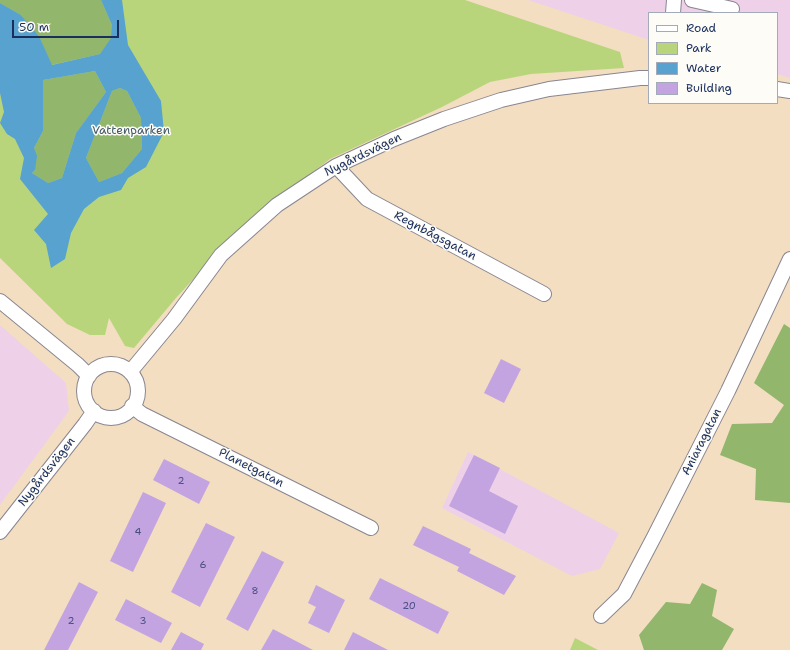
<!DOCTYPE html>
<meta charset="utf-8">
<style>
body{margin:0}
#map{position:relative;width:790px;height:650px;overflow:hidden;background:#f4dec2;font-family:"Shantell Sans",sans-serif}
canvas{display:block}
.legend{position:absolute;left:648px;top:12px;width:130px;height:92px;box-sizing:border-box;background:#fdfcf7;border:1px solid #a3aaba;margin:0;padding:5px 7px;list-style:none;font-size:12px;color:#1b2f5e}
.legend li{display:flex;align-items:center;gap:8px;height:20px}
.legend b{width:20px;border:1px solid #a3aaba}
.scale{position:absolute;left:12px;top:20px;width:107px;height:18px;box-sizing:border-box;border:2px solid #1b2f5e;border-top:0;padding-left:5px;font-size:12px;line-height:14px;white-space:nowrap;color:#1b2f5e;-webkit-text-stroke:3px #fdfcf7;paint-order:stroke}
</style>
<div id="map">
<canvas width="790" height="650"></canvas>
<ul class="legend">
<li><b style="height:5px;background:#fff"></b>Road</li>
<li><b style="height:11px;background:#b8d57c"></b>Park</li>
<li><b style="height:11px;background:#57a2cf"></b>Water</li>
<li><b style="height:11px;background:#c3a4e0"></b>Building</li>
</ul>
<div class="scale">50 m</div>
</div>
<script>
const ctx = document.querySelector('canvas').getContext('2d');
ctx.lineJoin = 'round';
function fill(path, color) {
  ctx.fillStyle = color;
  ctx.fill(path, 'evenodd');
}
function shape(rows) {
  const path = new Path2D();
  for (const r of rows) {
    if (r.length === 3) {
      path.moveTo(r[0] + r[2], r[1]);
      path.arc(r[0], r[1], r[2], 0, 2 * Math.PI);
      continue;
    }
    path.moveTo(r[0], r[1]);
    for (let i = 2; i < r.length; i += 2) path.lineTo(r[i], r[i + 1]);
  }
  return path;
}
function trace(path, color, width, dash) {
  ctx.strokeStyle = color;
  ctx.lineWidth = width;
  ctx.lineCap = dash ? 'butt' : 'round';
  ctx.setLineDash(dash || []);
  ctx.stroke(path);
}
function write(font, color, halo, rows, align = 'center') {
  ctx.font = font + ' "Shantell Sans",sans-serif';
  ctx.lineWidth = 3;
  ctx.setLineDash([]);
  ctx.textBaseline = 'middle';
  ctx.strokeStyle = halo;
  ctx.fillStyle = color;
  for (const [text, x, y, turn = 0] of rows) {
    ctx.save();
    ctx.translate(x, y);
    ctx.rotate((+turn || 0) * Math.PI / 180);
    ctx.textAlign = isNaN(turn) ? turn : align;
    if (halo) ctx.strokeText(text, 0, 0);
    ctx.fillText(text, 0, 0);
    ctx.restore();
  }
}
fill(shape([
 [528,0,790,0,790,78,777,74,777,13,649,13,649,40],
 [0,325,66,383,69,411,0,505],
 [468,452,619,533,600,569,572,576,442,508]
]), '#eed0e8');
fill(shape([
 [0,0,465,0,620,52,624,68,531,74,490,82,442,107,330,159,281,196,222,248,176,298,134,348,125,346,109,318,105,335,90,335,67,324,0,258],
 [575,638,598,650,570,650]
]), '#b8d57c');
fill(shape([
 [0,0,101,0,112,25,112,38,100,54,51,65,39,36,21,15,0,3],
 [95,71,106,92,76,133,62,178,48,183,32,173,35,170,34,148,43,131,43,80],
 [120,88,127,91,141,118,142,149,122,173,99,182,86,158,112,91],
 [784,324,790,328,790,503,755,500,756,469,720,455,732,424,772,423,784,405,754,383],
 [702,583,717,590,712,616,734,629,722,650,644,650,639,635,666,602,690,604]
]), '#92b66c');
fill(shape([
 [101,0,122,0,128,45,161,101,164,132,146,167,128,178,121,190,99,197,84,209,71,233,65,259,51,268,46,244,34,230,48,214,20,179,24,158,15,139,7,134,0,123,4,112,0,93,0,3,21,15,39,36,52,65,100,54,111,38,112,25],
 [95,71,106,92,76,133,62,178,48,183,32,173,35,170,37,156,34,148,43,131,43,80],
 [120,88,127,91,141,118,142,149,122,173,99,182,86,158,112,91]
]), '#57a2cf');
fill(shape([
 [501,359,521,369,504,403,484,393],
 [474,455,500,468,489,491,518,506,505,534,449,506],
 [164,459,210,482,199,504,153,480],
 [143,492,166,503,133,572,110,561],
 [206,523,235,537,200,607,171,592],
 [423,526,471,549,469,553,516,576,504,595,457,571,459,567,413,545],
 [262,551,284,562,248,631,226,619],
 [380,578,449,612,438,634,369,599],
 [79,582,98,592,68,650,44,650],
 [316,585,345,600,329,633,308,623,316,607,308,603],
 [126,599,172,623,161,643,115,620],
 [273,629,313,650,261,650],
 [181,632,204,644,201,650,171,650],
 [353,632,388,650,344,650]
]), '#c3a4e0');
const minor = shape([
 [692,0,732,9],
 [673,13,674,0],
 [777,89,790,91],
 [336,166,367,199,544,294],
 [0,301,78,365,89,376],
 [111,391,27],
 [130,372,174,319,221,255,277,205,336,166,394,139,444,119,501,100,549,89,640,78,649,78],
 [132,406,142,414,371,528],
 [0,532,85,424,94,411],
 [601,616,624,594,654,537,728,391,790,259]
]);
trace(minor, '#888690', 16);
trace(minor, '#fff', 14);
write('10px', '#454c7e', null, [
 ["2",181,481],
 ["4",138,532],
 ["6",203,565],
 ["8",255,591],
 ["20",409,606],
 ["2",71,621],
 ["3",143,621]
]);
write('12px', '#425866', '#fdfcf7', [
 ["Vattenparken",131,131]
]);
write('12px', '#1b2f5e', '#fdfcf7', [
 ["Nygårdsvägen",363,155,-26],
 ["Regnbågsgatan",435,236,28],
 ["Aniaragatan",702,442,-63],
 ["Planetgatan",251,468,27],
 ["Nygårdsvägen",47,472,-52]
]);
</script>
